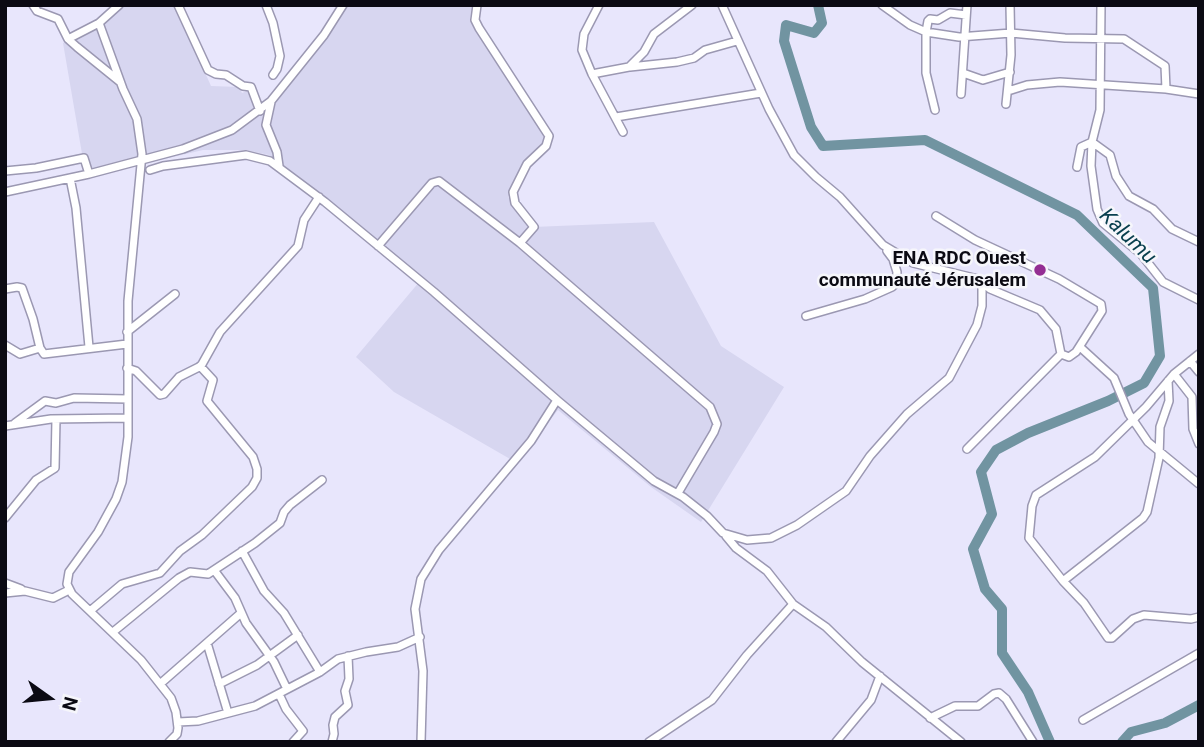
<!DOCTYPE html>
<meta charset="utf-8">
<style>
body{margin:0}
#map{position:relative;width:1204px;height:747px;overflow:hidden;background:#e8e6fc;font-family:Roboto,sans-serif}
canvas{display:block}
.frame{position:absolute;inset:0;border:7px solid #0b0a13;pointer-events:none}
.north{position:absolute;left:14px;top:663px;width:70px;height:70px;-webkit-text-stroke:5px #f6f6fb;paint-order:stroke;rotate:105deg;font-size:19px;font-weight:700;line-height:28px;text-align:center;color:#0b0a13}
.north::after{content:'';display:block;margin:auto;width:24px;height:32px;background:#0b0a13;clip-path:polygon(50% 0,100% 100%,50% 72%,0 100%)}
</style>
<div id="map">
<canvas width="1204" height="747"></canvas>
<div class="frame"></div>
<div class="north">N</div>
</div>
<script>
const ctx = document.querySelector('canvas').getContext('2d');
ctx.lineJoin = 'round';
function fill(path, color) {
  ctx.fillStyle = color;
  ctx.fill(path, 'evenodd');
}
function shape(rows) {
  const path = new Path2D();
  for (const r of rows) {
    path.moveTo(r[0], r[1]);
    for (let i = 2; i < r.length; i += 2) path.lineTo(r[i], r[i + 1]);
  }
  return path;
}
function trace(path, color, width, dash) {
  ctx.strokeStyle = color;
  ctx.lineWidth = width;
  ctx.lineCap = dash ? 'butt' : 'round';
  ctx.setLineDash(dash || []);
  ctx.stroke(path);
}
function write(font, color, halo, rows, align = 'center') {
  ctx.font = font + ' Roboto,sans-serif';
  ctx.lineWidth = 5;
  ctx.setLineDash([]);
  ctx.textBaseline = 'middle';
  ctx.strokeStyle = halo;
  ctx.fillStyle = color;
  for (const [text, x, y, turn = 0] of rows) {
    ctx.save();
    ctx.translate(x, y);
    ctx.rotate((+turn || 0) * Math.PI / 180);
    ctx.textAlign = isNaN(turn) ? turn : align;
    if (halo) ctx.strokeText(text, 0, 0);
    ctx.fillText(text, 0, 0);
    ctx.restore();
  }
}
fill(shape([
 [122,5,175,5,211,86,239,87,242,93,247,91,251,98,268,107,347,5,472,5,470,20,546,139,521,166,508,197,533,227,654,222,721,346,784,387,701,522,651,487,558,410,517,463,394,392,356,357,420,281,319,194,269,155,246,150,203,150,86,177,63,43,107,22]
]), '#d7d6f0');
trace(shape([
 [818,5,822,23,814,33,786,25,784,41,811,127,823,146,925,140,1077,215,1153,288,1160,356,1144,383,1108,401,1028,433,996,450,981,472,992,514,973,549,985,589,1002,609,1002,653,1028,692,1050,742],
 [1122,742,1131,732,1165,723,1199,705]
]), '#7194a1', 10);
const minor = shape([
 [33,5,37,11,58,19,68,39,77,47,119,81],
 [178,5,208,70,216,74,226,75,243,86,251,87,260,111],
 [266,5,273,23,280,56,277,69,273,75],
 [477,5,475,20,479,28,549,136,546,146,527,164,513,192,515,203,534,227,520,243],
 [599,5,584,34,582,50,592,74,623,132],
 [722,5,769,109,794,155,816,177,840,197,883,245,913,263,978,279,990,289,1040,310,1056,329,1061,354,1069,357,1076,352,1102,311,1101,304,1059,279,975,240,936,216],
 [882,5,910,25,926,32,959,37,1011,33,1065,38,1124,39,1165,66,1166,89],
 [1101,5,1100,110,1092,142,1091,166,1097,209,1103,223,1141,254,1163,282,1199,300],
 [99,23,123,89,137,119,142,154,128,301,128,437,122,482,116,499,98,532,69,572,67,584,72,594,141,660,171,698,176,712,178,728,177,734,169,742],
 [68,39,99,23,119,5],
 [630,67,677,62,694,58,705,50,737,41],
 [963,73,983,80,1010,72],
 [592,74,629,67,644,52,654,34,692,5],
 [1008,91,1027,85,1060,82,1166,89,1199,94],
 [961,94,967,5],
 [271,102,266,125,277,152,279,166],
 [1006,104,1011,55,1010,5],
 [935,110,926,73,926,32,928,21,930,19,938,20,950,13,966,15],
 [616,117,761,93],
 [1092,142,1110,155,1116,176,1129,196,1153,209,1172,229,1199,242],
 [1077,167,1081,147,1092,142],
 [150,170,163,166,246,155,270,161,325,202,434,292,557,400,531,441,439,550,421,579,415,609,423,671,421,742],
 [5,171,36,168,84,158,89,174],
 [70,178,76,208,89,347],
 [5,192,89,174,183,149,232,130,271,101,324,35,343,5],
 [378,246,432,183,439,181,520,243,710,407,717,424,714,432,678,493],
 [5,289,17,287,22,288,33,319,40,348,44,354,127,344],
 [806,316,865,299,892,287,896,283,897,272,893,259,887,251],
 [127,332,175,294],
 [5,345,20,354,40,348],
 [1080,347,1114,378,1129,414,1148,442,1199,484],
 [1199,354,1174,374,1146,407,1095,457,1036,495,1032,506,1029,538,1063,581,1084,603,1108,638,1112,638,1133,619,1144,615,1191,619,1199,617],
 [1190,361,1199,372],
 [127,368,136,371,160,395,164,394,179,377,201,366,220,332,298,246,304,220,319,197],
 [1174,374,1192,397,1193,429,1199,444],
 [557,400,654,481,683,497,707,516,723,533,747,540,771,538,797,525,846,491,870,456,907,414,949,378,977,325,982,306,982,283],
 [15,423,45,401,56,403,74,398,128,399],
 [5,426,51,419,128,418],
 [967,449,1061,354],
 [5,518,36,480,55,468,56,419],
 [726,536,736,548,767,571,793,604,826,627,862,662,961,742],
 [242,551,264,591,284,613,320,672],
 [214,570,235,598,246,623,274,662,287,689],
 [1063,581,1143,518,1147,512,1159,458,1160,427,1169,401,1168,381],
 [5,583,21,589],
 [5,593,25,591,53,598,69,590],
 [90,611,122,584,160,573,180,551,202,535,252,487,257,478,257,469,253,457,207,401,213,380,200,366],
 [113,632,179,578,190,572,208,574,255,543,280,523,284,512,290,505,322,480],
 [207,643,228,713],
 [160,684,241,613],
 [219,684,257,665,298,635],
 [279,694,286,709,303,731,293,742],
 [930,718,955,706,978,706,994,694,999,693,1006,699,1033,742],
 [1083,720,1199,653],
 [178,722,198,721,255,706,320,672,338,659,366,652,398,647,420,637],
 [332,742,334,734,333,725,335,717,348,705,345,691,349,679,348,656],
 [649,742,712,700,747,655,793,604],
 [836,742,871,700,880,676]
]);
trace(minor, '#9b98b2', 10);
trace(minor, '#fff', 7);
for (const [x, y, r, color] of [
 [1040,270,7,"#942e93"]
]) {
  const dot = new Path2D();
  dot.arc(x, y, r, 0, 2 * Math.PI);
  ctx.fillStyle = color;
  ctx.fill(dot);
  trace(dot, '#f6f6fb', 2.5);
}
write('bold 19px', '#0b0a13', '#f6f6fb', [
 ["ENA RDC Ouest",1026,259],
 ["communauté Jérusalem",1026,281]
], 'right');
write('italic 21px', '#0a404f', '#f6f6fb', [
 ["Kalumu",1127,237,44]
]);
</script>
